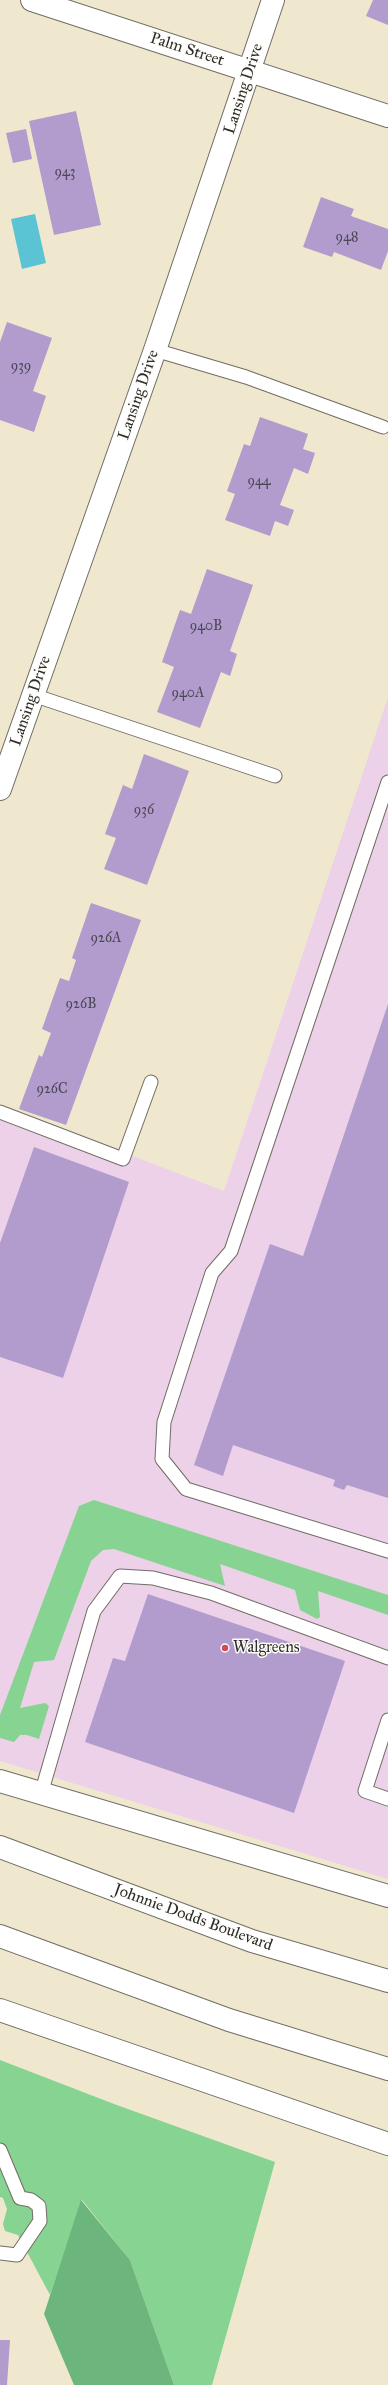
<!DOCTYPE html>
<style>
body{margin:0}
canvas{display:block;background:#efe8ce}
</style>
<canvas width="388" height="2385"></canvas>
<script>
const ctx = document.querySelector('canvas').getContext('2d');
ctx.lineJoin = 'round';
function fill(path, color) {
  ctx.fillStyle = color;
  ctx.fill(path, 'evenodd');
}
function shape(rows) {
  const path = new Path2D();
  for (const r of rows) {
    path.moveTo(r[0], r[1]);
    for (let i = 2; i < r.length; i += 2) path.lineTo(r[i], r[i + 1]);
  }
  return path;
}
function trace(path, color, width, dash) {
  ctx.strokeStyle = color;
  ctx.lineWidth = width;
  ctx.lineCap = dash ? 'butt' : 'round';
  ctx.setLineDash(dash || []);
  ctx.stroke(path);
}
function write(font, color, halo, rows, align = 'center') {
  ctx.font = font + ' "IM FELL Great Primer",serif';
  ctx.lineWidth = 3;
  ctx.setLineDash([]);
  ctx.textBaseline = 'middle';
  ctx.strokeStyle = halo;
  ctx.fillStyle = color;
  for (const [text, x, y, turn = 0] of rows) {
    ctx.save();
    ctx.translate(x, y);
    ctx.rotate((+turn || 0) * Math.PI / 180);
    ctx.textAlign = isNaN(turn) ? turn : align;
    if (halo) ctx.strokeText(text, 0, 0);
    ctx.fillText(text, 0, 0);
    ctx.restore();
  }
}
fill(shape([
 [388,697,388,1879,0,1761,0,1105,224,1191]
]), '#edd1e9');
fill(shape([
 [94,1500,388,1595,388,1615,318,1591,320,1617,317,1619,300,1610,295,1590,220,1564,225,1586,114,1549,103,1550,91,1561,54,1660,34,1662,20,1708,45,1703,49,1706,39,1739,27,1735,20,1735,14,1742,0,1738,0,1715,79,1506],
 [0,2060,114,2104,275,2162,212,2385,174,2385,130,2260,82,2200,50,2295,18,2235,5,2231,3,2224,7,2209,3,2198,0,2197]
]), '#86d392');
fill(shape([
 [81,2200,130,2260,174,2385,74,2385,44,2314]
]), '#6cb57c');
fill(shape([
 [35,214,46,263,22,269,11,219]
]), '#5ac4d5');
fill(shape([
 [373,0,388,0,388,25,366,16],
 [76,111,101,225,54,235,29,121],
 [26,129,32,159,13,163,6,133],
 [321,197,354,209,351,216,388,229,388,251,381,270,334,252,332,257,303,247],
 [7,322,52,338,33,391,46,396,34,432,0,420,0,342],
 [260,417,308,434,303,449,315,453,308,474,294,468,280,505,294,510,288,526,275,521,270,536,225,520,235,494,227,491,244,444,250,446],
 [207,569,253,585,230,651,237,654,230,676,221,672,200,728,157,712,174,667,162,662,180,610,191,614],
 [144,754,189,771,147,885,104,869,116,838,105,834,123,785,132,789],
 [91,903,141,920,66,1125,19,1109,39,1055,42,1057,51,1033,42,1029,60,978,69,981,76,960,72,958],
 [388,1004,388,1498,347,1485,344,1490,333,1486,335,1480,233,1445,223,1476,194,1465,270,1244,303,1256],
 [34,1147,129,1182,63,1378,0,1357,0,1243],
 [148,1594,345,1661,294,1813,85,1742,113,1658,125,1661],
 [0,2340,10,2340,7,2385,0,2385]
]), '#b19ccd');
const lane = shape([
 [155,350,246,377,383,427],
 [33,695,275,776],
 [388,782,231,1251,212,1273,164,1422,162,1459,186,1489,388,1551],
 [0,1112,123,1159,151,1082],
 [388,1720,365,1791,388,1799],
 [41,1794,94,1611,120,1576,153,1578,211,1593,388,1658],
 [0,2150,20,2198,31,2200,39,2206,40,2221,17,2255,0,2253]
]);
const street = shape([
 [32,0,388,116],
 [0,789,155,350,273,0]
]);
const secondary = shape([
 [0,1781,388,1896],
 [0,2010,388,2144]
]);
const highway = shape([
 [0,1847,252,1941,388,1981],
 [0,1936,229,2020,388,2069]
]);
trace(lane, '#706d64', 15);
trace(street, '#706d64', 24);
trace(secondary, '#706d64', 24);
trace(highway, '#706d64', 24);
trace(lane, '#fff', 13);
trace(street, '#fff', 22);
trace(secondary, '#fff', 22);
trace(highway, '#fff', 22);
for (const [x, y, r, color] of [
 [225,1648,4,"#d1495b"]
]) {
  const dot = new Path2D();
  dot.arc(x, y, r, 0, 2 * Math.PI);
  ctx.fillStyle = color;
  ctx.fill(dot);
  trace(dot, '#fdfcf7', 1.5);
}
write('14px', '#4c4754', null, [
 ["943",65,173],
 ["948",347,238],
 ["939",21,367],
 ["944",259,482],
 ["940B",206,627],
 ["940A",188,694],
 ["936",144,811],
 ["926A",106,939],
 ["926B",81,1005],
 ["926C",52,1090]
]);
write('16px', '#2b2b2b', '#fdfcf7', [
 ["Palm Street",187,50,18],
 ["Lansing Drive",244,89,-72],
 ["Lansing Drive",139,395,-71],
 ["Lansing Drive",31,701,-71],
 ["Johnnie Dodds Boulevard",193,1918,20]
]);
write('16px', '#2b2b2b', '#fdfcf7', [
 ["Walgreens",233,1648]
], 'left');
</script>
